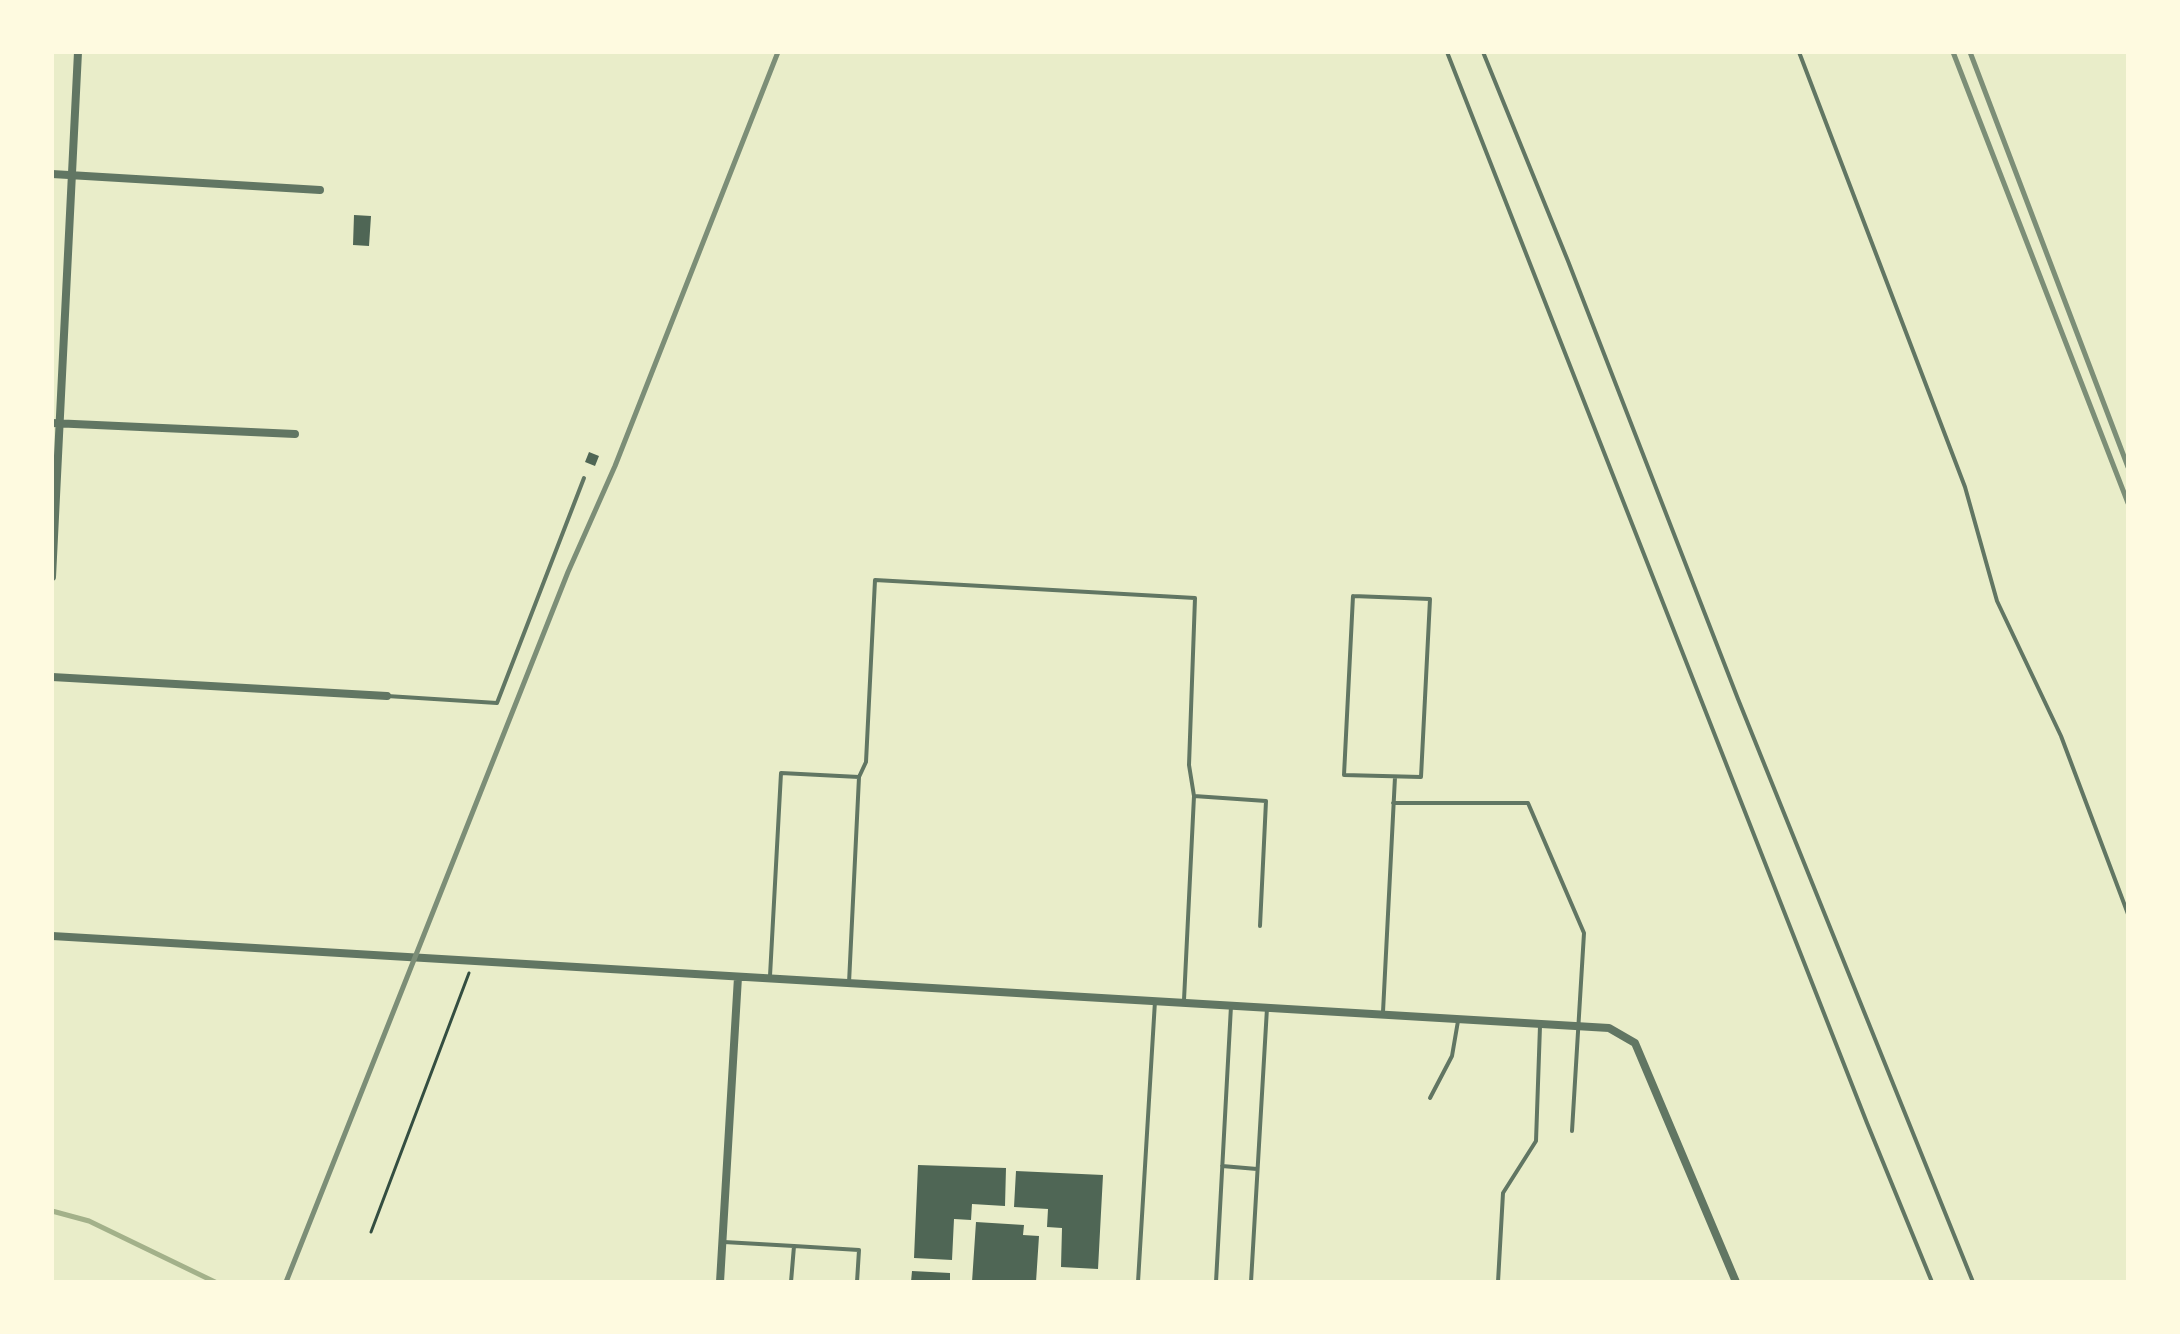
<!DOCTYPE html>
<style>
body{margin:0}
#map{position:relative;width:2180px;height:1334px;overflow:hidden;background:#e9edc9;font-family:Literata,serif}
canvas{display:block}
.frame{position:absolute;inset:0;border:54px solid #fefae0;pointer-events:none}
</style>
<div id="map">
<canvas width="2180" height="1334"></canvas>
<div class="frame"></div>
</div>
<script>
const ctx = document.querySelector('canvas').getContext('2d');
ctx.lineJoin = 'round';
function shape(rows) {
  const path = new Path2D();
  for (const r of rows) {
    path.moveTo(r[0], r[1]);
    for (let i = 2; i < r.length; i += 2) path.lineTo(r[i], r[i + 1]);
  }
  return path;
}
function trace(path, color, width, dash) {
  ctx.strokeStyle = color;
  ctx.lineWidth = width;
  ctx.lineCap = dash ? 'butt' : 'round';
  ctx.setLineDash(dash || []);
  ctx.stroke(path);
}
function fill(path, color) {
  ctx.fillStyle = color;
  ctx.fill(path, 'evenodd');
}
trace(shape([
 [52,1211,89,1221,215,1282]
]), '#a3b18a', 5);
fill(shape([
 [354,215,371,216,369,246,353,245],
 [589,452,599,456,595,466,585,462],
 [918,1165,1006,1168,1005,1206,972,1204,971,1220,954,1219,952,1260,914,1258],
 [1016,1171,1103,1175,1098,1269,1061,1267,1062,1228,1047,1227,1048,1209,1014,1207],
 [976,1222,1024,1225,1023,1235,1039,1236,1036,1282,972,1282],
 [912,1271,950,1273,950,1282,911,1282]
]), '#4f6655');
trace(shape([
 [371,1232,469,973]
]), '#344e41', 3);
trace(shape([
 [1447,52,1867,1123,1932,1282],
 [1483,52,1568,261,1738,699,1973,1282],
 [1799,52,1965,487,1997,601,2061,736,2128,914],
 [1353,596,1430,599,1421,777,1344,775,1353,596],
 [387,696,497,703,584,478],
 [859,777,866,762,875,580,1195,598,1189,765,1194,796],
 [1393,803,1528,803,1584,933,1572,1131],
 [770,976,781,773,859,777,849,983],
 [1184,1000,1194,796,1266,801,1260,926],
 [1383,1012,1395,777],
 [1430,1098,1452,1056,1458,1021],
 [1222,1166,1257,1169],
 [724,1242,794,1246],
 [791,1282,794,1246,859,1250,857,1282],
 [1138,1282,1155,1001],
 [1216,1282,1231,1006],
 [1251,1282,1267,1008],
 [1498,1282,1503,1193,1536,1141,1540,1026]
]), '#617663', 4);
trace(shape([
 [52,174,320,190],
 [52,423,295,434],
 [52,577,78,52],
 [52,677,387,696],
 [52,936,1609,1028,1635,1043,1736,1282],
 [720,1282,738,977]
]), '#617663', 8);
trace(shape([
 [1953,52,2128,503],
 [1970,52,2128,467],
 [286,1282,568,572,615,466,778,52]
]), '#7c8e77', 5);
</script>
